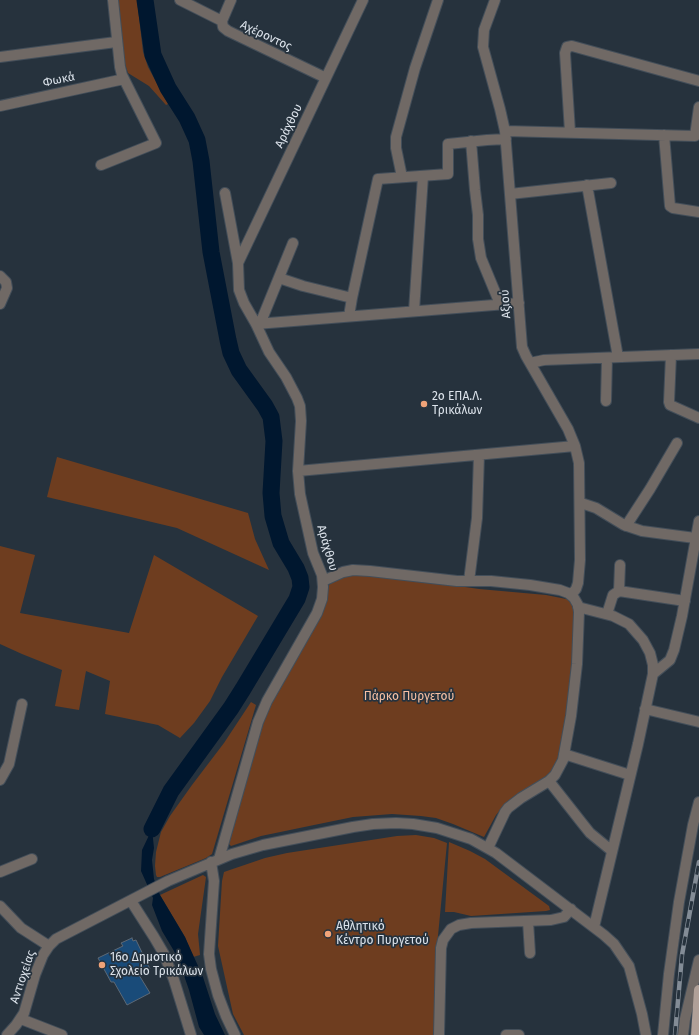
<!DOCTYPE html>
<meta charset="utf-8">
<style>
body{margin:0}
canvas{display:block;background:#26323d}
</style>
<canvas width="699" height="1035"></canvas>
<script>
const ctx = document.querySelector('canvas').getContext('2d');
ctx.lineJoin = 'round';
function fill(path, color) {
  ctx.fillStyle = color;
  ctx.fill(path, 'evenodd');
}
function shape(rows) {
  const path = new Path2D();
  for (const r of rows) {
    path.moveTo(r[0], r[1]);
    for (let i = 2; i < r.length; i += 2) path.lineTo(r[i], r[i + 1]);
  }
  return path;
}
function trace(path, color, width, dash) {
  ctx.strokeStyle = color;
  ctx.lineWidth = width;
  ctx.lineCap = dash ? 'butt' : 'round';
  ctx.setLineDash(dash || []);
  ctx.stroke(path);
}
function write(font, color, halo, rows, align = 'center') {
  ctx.font = font + ' "Fira Sans",sans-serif';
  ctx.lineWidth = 3.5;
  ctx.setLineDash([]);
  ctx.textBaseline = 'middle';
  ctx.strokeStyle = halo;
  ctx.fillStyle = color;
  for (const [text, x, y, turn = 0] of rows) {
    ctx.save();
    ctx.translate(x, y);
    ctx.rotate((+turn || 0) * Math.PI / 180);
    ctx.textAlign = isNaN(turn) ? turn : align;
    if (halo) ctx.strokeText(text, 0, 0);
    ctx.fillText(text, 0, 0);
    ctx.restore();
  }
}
fill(shape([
 [118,0,137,0,143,52,148,67,168,104,166,105,149,86,128,73,124,61],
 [57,457,248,513,255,539,269,570,177,528,47,497],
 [0,546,35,555,20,613,129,633,154,555,258,616,222,677,210,701,194,723,180,738,158,725,105,714,110,681,86,671,79,710,55,706,62,670,22,654,0,644],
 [367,573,479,589,546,595,571,600,575,605,571,688,561,751,557,762,548,778,501,809,496,815,484,837,453,824,436,818,421,816,392,814,353,817,314,825,261,836,231,846,227,842,251,756,267,709,311,634,319,617,329,585,340,576],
 [251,702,256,705,212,854,206,858,160,877,157,877,156,875,155,866,156,852,161,832,170,816,192,785,224,743],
 [416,835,434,838,447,843,436,956,434,1035,244,1035,233,1014,218,946,222,881,224,872,265,858,287,853,397,836],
 [449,842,470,851,485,859,549,906,550,910,546,911,471,916,454,912,445,912],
 [203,875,206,877,198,934,200,955,193,957,185,937,160,895]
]), '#6e3d1f');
fill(shape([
 [152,829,154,848,152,860,154,879,160,895,185,937,203,977,215,1014,225,1035,204,1035,199,1027,189,990,181,967,174,951,162,931,152,905,153,898,141,871,142,850]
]), '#00172f');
trace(shape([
 [145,0,153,55,168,88,187,118,197,140,201,161,211,252,228,340,231,353,239,370,265,406,271,417,274,441,271,493,273,516,281,543,296,568,300,578,301,587,297,599,243,689,231,708,171,791,152,829]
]), '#00172f', 17);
const building = shape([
 [132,938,133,941,136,940,150,969,139,975,150,993,127,1005,114,982,111,982,98,958,123,946,121,943,132,938]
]);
fill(building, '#194b79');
trace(building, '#5c6875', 1);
const minor = shape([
 [180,0,222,21],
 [231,0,222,21,223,27,228,31,326,78],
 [495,0,484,30,483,47,500,109,505,131,522,347,526,356,568,429,575,446,579,463,580,560,578,583,576,589,571,595],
 [0,57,116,42],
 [0,106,124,79],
 [505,131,695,136,699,107],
 [570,132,565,53,567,47,572,46,699,81],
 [664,135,670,206,673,208,699,212],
 [471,141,475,190,478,215,478,239,481,258,500,304],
 [101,165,156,143,122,75,120,67,113,0],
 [402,177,396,148,396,137,415,68,438,0],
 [587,185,618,357],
 [510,194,611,183],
 [238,263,363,0],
 [0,276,6,282,7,288,0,304],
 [279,278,303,286,352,298],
 [414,311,423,176],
 [349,316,352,298,378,179,448,174,448,144,487,140,506,139],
 [256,324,519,303],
 [260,324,293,243],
 [671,355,669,402,670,405,699,418],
 [530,363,544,360,699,354],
 [606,401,607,358],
 [298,471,575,446],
 [581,503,596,508,624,525,642,531,695,538],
 [626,526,650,489,677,443],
 [323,581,343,572,353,570,370,571,457,581,491,581,530,585,560,590,568,593,574,598,578,605,579,612,577,664,571,716,563,760,555,775,549,781,521,798,508,808,505,812,488,848],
 [469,581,477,518,479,455],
 [619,591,620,565],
 [578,607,613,616,629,624,643,640,650,653,653,665,653,674,638,744,594,927],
 [607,614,613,595,619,591,685,601],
 [653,674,670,660,674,650,682,616,699,521],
 [645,709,699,722],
 [564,754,630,775],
 [0,780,9,764,22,704],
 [549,781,582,823,590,833,612,851],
 [219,859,258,722,267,701,317,613,322,599,323,587,322,575,313,553,300,494,298,471,301,421,300,406,297,398,286,377,269,352,256,324,244,303,239,290,238,263,225,193],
 [211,862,214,881,209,954,211,969,218,995,226,1016,235,1035],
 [0,872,32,859],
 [131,901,154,937,164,954,174,980,191,1035],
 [0,906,21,928,49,946],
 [528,921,530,953],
 [21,1019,62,1035],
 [7,1035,16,1025,24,1013,35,975,43,955,49,946,56,939,168,881,232,854,263,845,353,827,373,824,396,823,413,824,437,828,471,839,496,853,604,935,614,944,629,966,642,1014,646,1035],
 [439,1035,441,948,443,940,451,929,459,925,471,923,551,920,564,917,571,909],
 [506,1035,519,1035],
 [663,1035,669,974,679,902,693,825,699,802],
 [683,1035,685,1019,699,960]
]);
const major = shape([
 [696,1035,699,990]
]);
trace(minor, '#434e59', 12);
trace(major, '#434e59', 12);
trace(minor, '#706965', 10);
trace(major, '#b0a098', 10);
const rail = shape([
 [675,1035,682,955,699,862]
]);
trace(rail, '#838c96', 4.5);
trace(rail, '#26323d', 3, [9]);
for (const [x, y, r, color] of [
 [424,404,4,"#f0a378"],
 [328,934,4,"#f0a378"],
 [102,965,4,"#f0a378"]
]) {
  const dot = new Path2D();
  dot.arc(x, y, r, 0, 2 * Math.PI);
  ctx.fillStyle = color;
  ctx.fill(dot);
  trace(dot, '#26323d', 1.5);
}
write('12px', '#dbe2ea', '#26323d', [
 ["Αχέροντος",266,36,25],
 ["Φωκά",59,80,-12],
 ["Αράχθου",289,126,-64],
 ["Αξιού",506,304,-94],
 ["Αράχθου",327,548,74],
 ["Αντιοχείας",23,977,-71]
]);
write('12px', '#dbe2ea', '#26323d', [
 ["2ο ΕΠΑ.Λ.",432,397],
 ["Τρικάλων",432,411],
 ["Αθλητικό",336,927],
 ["Κέντρο Πυργετού",336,941],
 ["16ο Δημοτικό",110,958],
 ["Σχολείο Τρικάλων",110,972]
], 'left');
write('12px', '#f7c0a3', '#26323d', [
 ["Πάρκο Πυργετού",409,697]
]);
</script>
